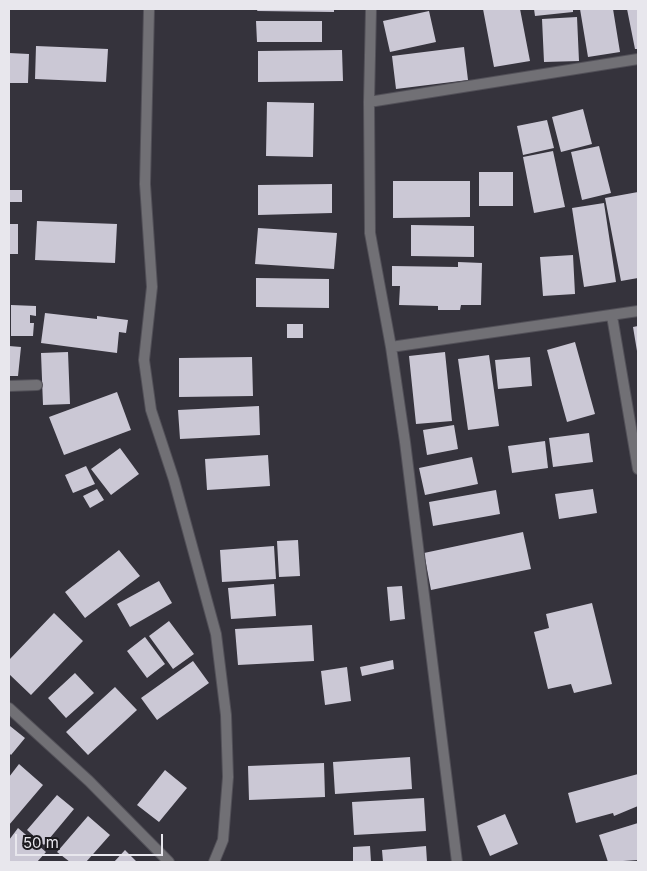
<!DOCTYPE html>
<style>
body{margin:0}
#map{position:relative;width:647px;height:871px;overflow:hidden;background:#35333c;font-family:Inter,sans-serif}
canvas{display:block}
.frame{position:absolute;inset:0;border:10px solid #e8e7ed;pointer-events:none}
.scale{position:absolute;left:15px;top:834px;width:148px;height:22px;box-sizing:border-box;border:2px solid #e8e7ed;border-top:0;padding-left:6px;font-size:15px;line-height:18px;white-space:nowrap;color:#e8e7ed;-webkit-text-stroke:4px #1c1b1f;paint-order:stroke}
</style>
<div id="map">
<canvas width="647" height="871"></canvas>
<div class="frame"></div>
<div class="scale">50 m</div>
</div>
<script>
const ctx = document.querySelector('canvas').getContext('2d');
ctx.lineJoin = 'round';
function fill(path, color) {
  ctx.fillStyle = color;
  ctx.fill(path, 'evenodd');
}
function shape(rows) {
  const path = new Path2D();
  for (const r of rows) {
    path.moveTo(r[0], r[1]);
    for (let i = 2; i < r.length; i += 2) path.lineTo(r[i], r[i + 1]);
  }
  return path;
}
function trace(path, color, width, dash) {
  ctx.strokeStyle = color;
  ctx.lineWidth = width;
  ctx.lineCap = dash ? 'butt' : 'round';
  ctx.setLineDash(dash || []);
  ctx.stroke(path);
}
fill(shape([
 [258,9,334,9,334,12,257,11],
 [483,9,520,9,530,61,494,67],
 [534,9,573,9,573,12,535,16],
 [580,9,613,9,620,52,588,57],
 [627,9,638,9,638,49,635,49],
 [429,11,436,42,390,52,383,21],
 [577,17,579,61,544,62,542,19],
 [256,21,322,21,322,42,257,42],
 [36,46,108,49,106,82,35,79],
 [464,47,468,80,396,89,392,56],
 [342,50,343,81,258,82,258,51],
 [9,53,29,54,28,83,9,83],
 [267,102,314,103,313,157,266,156],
 [583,109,592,144,561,152,552,117],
 [547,120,554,148,523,155,517,126],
 [599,146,611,193,582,200,571,152],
 [553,151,565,207,534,213,523,157],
 [479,172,513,172,513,206,479,206],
 [393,181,470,181,470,217,393,218],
 [332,184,332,213,258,215,258,185],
 [9,190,22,190,22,202,9,202],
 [638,192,638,278,621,281,605,198],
 [604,203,616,282,584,287,572,208],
 [37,221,117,224,115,263,35,260],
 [9,224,18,224,18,254,9,254],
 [411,225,474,226,474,257,411,256],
 [258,228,337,233,334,269,255,264],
 [573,255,575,294,543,296,540,257],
 [458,262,482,263,481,305,461,305,460,310,438,310,438,306,399,305,400,286,392,286,392,266,458,267],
 [256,278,329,279,329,308,256,307],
 [11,305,36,306,36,316,30,315,30,323,34,323,33,336,11,336],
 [45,313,97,319,97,316,128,320,126,333,119,332,117,353,41,343],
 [287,324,303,324,303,338,287,338],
 [638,326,638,351,637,351,633,327],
 [575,342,595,414,567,422,547,350],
 [9,346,21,347,18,376,9,376],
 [68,352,70,404,43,405,41,353],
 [445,352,452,421,416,424,409,356],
 [489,355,499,426,468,430,458,359],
 [252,357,253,396,179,397,179,358],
 [530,357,532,386,498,389,495,360],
 [117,392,131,430,64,455,49,417],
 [259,406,260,435,180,439,178,410],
 [454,425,458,449,427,455,423,430],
 [589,433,593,462,553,467,549,438],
 [545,441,548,468,512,473,508,446],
 [120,448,139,474,111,495,91,469],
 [268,455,270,486,207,490,205,459],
 [472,457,478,484,425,495,419,468],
 [86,466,95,484,73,493,65,475],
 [97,489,104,500,90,508,83,496],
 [593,489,597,513,559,519,555,494],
 [496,490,500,514,433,526,429,502],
 [523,532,531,569,431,590,424,553],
 [298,540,300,576,279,577,277,541],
 [274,546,276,579,222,582,220,550],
 [119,550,140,576,85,618,65,592],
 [159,581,172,603,130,627,117,604],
 [274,584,276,616,231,619,228,588],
 [402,586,405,619,390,621,387,587],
 [592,603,612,684,574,693,571,684,548,689,534,632,549,628,546,614],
 [54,613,83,641,31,695,9,674,9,660],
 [169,621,194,654,173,669,149,636],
 [312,625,314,661,238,665,235,629],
 [145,637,165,664,147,678,127,651],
 [393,660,394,669,362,676,360,667],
 [193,661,209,683,157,720,141,698],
 [347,667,351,701,325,705,321,671],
 [75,673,94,693,66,718,48,698],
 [115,687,137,710,88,755,66,732],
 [10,726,25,738,11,755,9,753],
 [410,757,412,789,335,794,333,762],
 [324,763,325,797,249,800,248,766],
 [19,764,43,785,9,825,9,777],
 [165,770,187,788,159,822,137,805],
 [638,774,638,806,614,816,613,813,576,823,568,793],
 [57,795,74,809,44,845,27,830],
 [424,798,426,831,354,835,352,802],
 [505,814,518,844,490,856,477,826],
 [88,816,110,835,86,862,70,862,57,852],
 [638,823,638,860,608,862,599,835],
 [18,828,46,852,37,862,9,862,9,840],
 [370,846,371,862,353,862,353,847],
 [426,846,427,862,383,862,382,850],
 [125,850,137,862,114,862]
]), '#cbc8d5');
const minor = shape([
 [149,9,145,184,152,287,144,360,151,410,174,480,216,634,226,715,228,777,223,840,214,862],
 [371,9,369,102,370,233,391,347,405,442,457,862],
 [369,102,638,59],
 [612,316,638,469],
 [391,347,638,311],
 [9,386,37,385],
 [9,708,89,781,169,862]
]);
trace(minor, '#525058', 12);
trace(minor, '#717075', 10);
</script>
